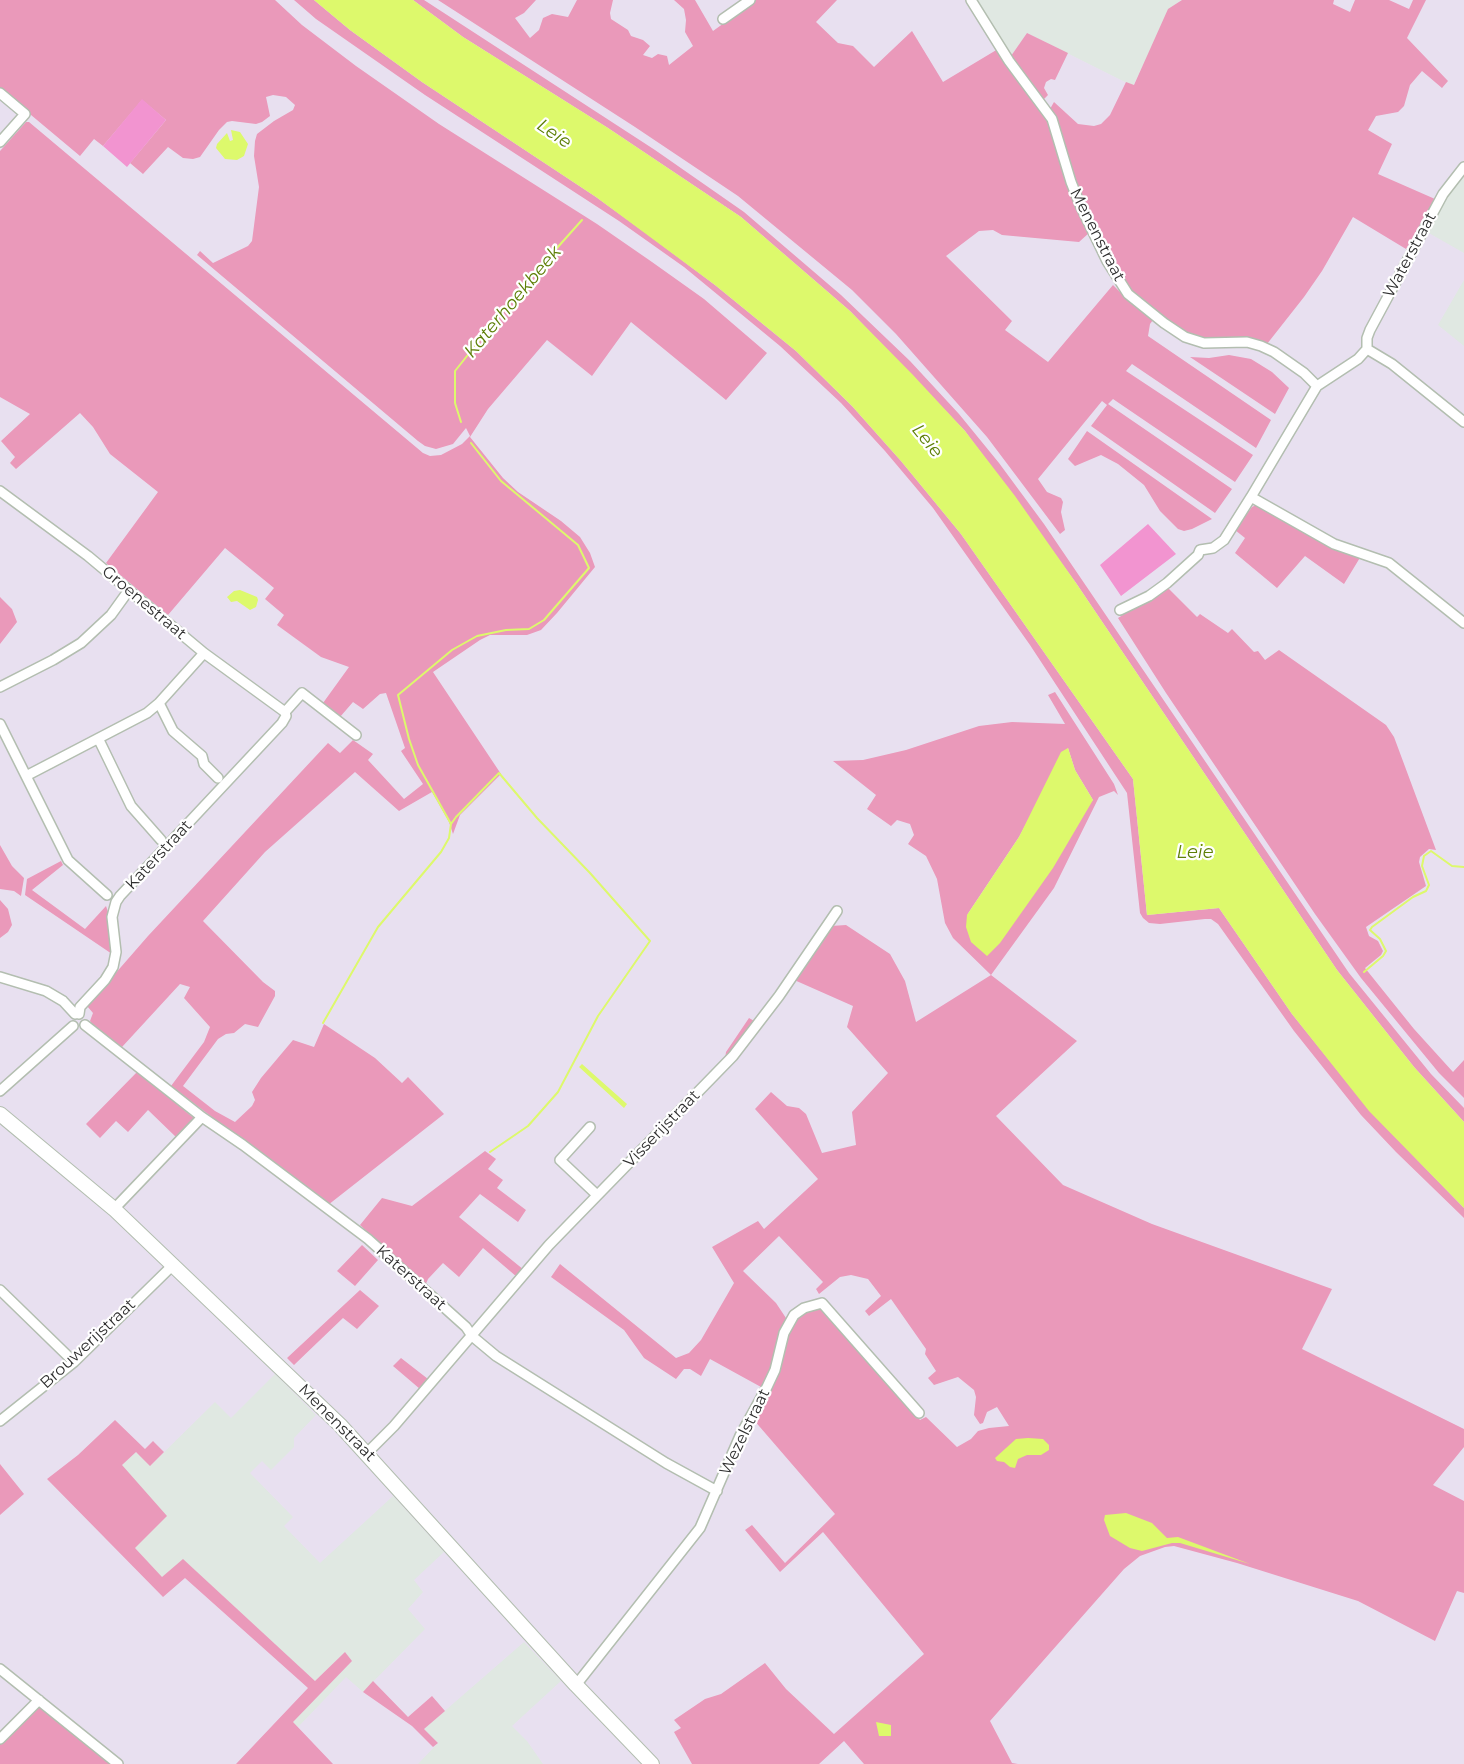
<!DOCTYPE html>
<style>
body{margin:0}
canvas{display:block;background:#e8e0f0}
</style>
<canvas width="1464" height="1764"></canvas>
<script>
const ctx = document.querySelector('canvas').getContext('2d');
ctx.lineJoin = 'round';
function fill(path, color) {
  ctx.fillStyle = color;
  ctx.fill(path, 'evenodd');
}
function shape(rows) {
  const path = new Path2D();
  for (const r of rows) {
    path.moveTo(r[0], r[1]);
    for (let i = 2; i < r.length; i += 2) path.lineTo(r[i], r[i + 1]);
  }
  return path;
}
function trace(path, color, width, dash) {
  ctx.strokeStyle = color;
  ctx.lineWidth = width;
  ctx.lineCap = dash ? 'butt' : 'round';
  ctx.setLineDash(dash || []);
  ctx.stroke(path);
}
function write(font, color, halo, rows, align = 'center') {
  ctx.font = font + ' Montserrat,sans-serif';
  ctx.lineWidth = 4.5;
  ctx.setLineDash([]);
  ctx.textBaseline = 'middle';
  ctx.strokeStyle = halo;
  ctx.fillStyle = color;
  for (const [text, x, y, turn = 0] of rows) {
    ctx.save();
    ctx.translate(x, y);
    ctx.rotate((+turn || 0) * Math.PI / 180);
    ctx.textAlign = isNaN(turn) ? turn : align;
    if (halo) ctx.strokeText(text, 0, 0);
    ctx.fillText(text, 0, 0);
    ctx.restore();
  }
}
fill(shape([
 [976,0,1182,0,1178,2,1150,51,1133,86,1027,33,1011,56],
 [1464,174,1464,253,1427,232,1447,197],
 [1464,280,1464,346,1438,325],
 [275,1374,316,1415,294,1438,294,1447,271,1470,262,1461,250,1473,293,1517,284,1526,320,1563,393,1496,444,1552,414,1580,423,1592,408,1609,425,1629,363,1692,346,1677,298,1727,292,1722,352,1661,345,1652,315,1681,183,1560,162,1578,135,1548,122,1465,136,1452,151,1465,215,1402,231,1418],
 [524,1642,561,1681,512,1726,527,1741,543,1764,418,1764,438,1743,424,1729]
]), '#e0e8e2');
fill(shape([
 [0,0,275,0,302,25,356,66,439,124,597,224,652,262,704,299,767,353,726,400,631,322,592,376,547,340,488,409,470,437,503,478,518,492,561,521,580,537,590,553,595,567,557,613,541,630,527,635,490,635,480,640,433,672,501,774,460,815,453,834,449,822,432,792,399,811,355,772,265,852,203,921,263,982,275,991,275,996,258,1027,245,1024,234,1033,226,1034,218,1039,183,1086,215,1111,235,1122,252,1106,255,1100,252,1092,261,1078,293,1040,314,1047,324,1024,375,1058,402,1083,408,1077,444,1114,328,1205,171,1086,204,1042,210,1027,184,998,190,987,180,984,122,1047,94,1027,90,1021,93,1013,87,1006,148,936,328,743,340,753,353,740,373,754,368,760,404,799,423,784,401,751,405,748,386,693,380,694,363,709,353,702,340,717,323,703,349,667,321,657,277,625,284,615,265,599,274,588,225,548,168,615,106,563,158,492,110,454,93,427,80,413,16,469,10,463,15,457,1,441,30,414,0,397,0,151,26,122,29,122,423,453,430,456,441,455,462,444,470,436,466,428,453,444,436,449,425,446,418,441,197,255,200,251,213,263,248,246,252,241,259,187,254,156,255,141,257,134,274,121,293,110,295,105,286,97,273,95,266,97,270,116,262,122,256,124,232,121,227,122,219,130,200,157,193,159,183,158,168,147,143,174,130,163,166,120,142,100,103,146,94,139,80,156,0,89],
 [294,0,314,0,350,30,422,82,596,197,647,234,715,285,796,351,852,406,901,461,961,534,1133,779,1147,915,1219,908,1292,1014,1370,1111,1464,1208,1464,1218,1396,1152,1361,1115,1294,1031,1218,924,1211,919,1205,919,1160,924,1149,923,1143,918,1140,913,1127,793,1030,645,933,508,885,451,841,403,780,346,684,267,619,221,425,95,316,19],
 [413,0,424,0,655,150,744,212,841,295,910,361,959,414,999,463,1044,524,1349,973,1431,1074,1464,1108,1464,1122,1414,1067,1337,970,1076,583,965,431,850,311,741,217,608,128,463,37],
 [438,0,536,0,524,13,515,18,530,38,539,30,543,18,552,14,568,17,577,0,613,0,610,13,611,19,628,30,631,36,643,40,650,46,643,55,652,58,658,54,667,56,669,65,693,46,685,32,686,20,684,9,674,0,695,0,713,31,756,0,837,0,816,22,838,43,853,46,874,67,912,31,943,82,998,49,1048,118,1089,233,1079,242,1002,235,993,230,979,231,946,256,1012,321,1005,330,1048,362,1113,285,1132,304,1153,320,1150,324,1148,336,1271,420,1256,448,1132,364,1126,371,1253,455,1235,482,1113,399,1108,404,1232,489,1215,513,1091,426,1107,405,1102,401,1038,479,1047,492,1061,498,1063,502,1061,512,1065,530,1060,534,987,437,896,334,852,290,738,196,635,127],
 [1182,0,1334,0,1333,4,1350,12,1355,0,1389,0,1409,9,1413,0,1426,0,1407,38,1448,81,1442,88,1422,71,1410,85,1404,106,1398,112,1376,116,1368,130,1392,144,1378,174,1435,199,1406,249,1353,217,1322,271,1304,297,1267,344,1249,338,1211,340,1188,335,1144,305,1134,294,1115,270,1075,184,1058,122,1050,109,1054,102,1078,124,1094,126,1101,124,1110,115,1126,82,1134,85,1168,9],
 [1027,33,1068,53,1055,80,1051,79,1046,82,1044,88,1048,95,1043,100,1011,56],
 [1229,355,1251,359,1272,372,1289,388,1275,414,1190,357,1209,358],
 [1087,431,1212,519,1192,529,1184,531,1178,529,1160,511,1144,485,1118,464,1101,455,1075,466,1068,459],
 [1256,505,1260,506,1361,556,1344,584,1305,556,1277,588,1235,553,1245,538,1235,530,1252,507],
 [1167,587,1197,617,1200,614,1228,633,1232,629,1254,652,1258,651,1265,660,1279,650,1386,725,1394,737,1436,850,1429,849,1420,857,1419,862,1426,886,1366,927,1369,936,1378,941,1383,951,1381,955,1365,968,1414,1029,1453,1072,1464,1060,1464,1098,1439,1073,1361,978,1315,914,1166,693,1118,618],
 [0,597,12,609,17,622,0,644],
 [1055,692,1114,784,1118,795,1114,791,1099,797,1054,888,991,975,1077,1041,996,1116,1063,1185,1152,1224,1332,1289,1302,1349,1464,1429,1464,1447,1433,1485,1464,1501,1464,1593,1457,1591,1435,1641,1358,1601,1237,1563,1174,1546,1165,1547,1140,1556,1124,1569,990,1721,1012,1763,1018,1764,864,1764,844,1741,819,1764,692,1764,674,1732,681,1728,674,1720,705,1699,721,1694,765,1663,786,1689,834,1734,924,1654,823,1532,780,1572,745,1530,752,1525,785,1563,835,1514,753,1419,782,1345,797,1318,810,1309,820,1305,825,1309,920,1420,926,1417,957,1447,971,1439,978,1431,989,1428,1009,1426,997,1407,987,1412,983,1423,980,1424,974,1415,976,1397,974,1390,958,1377,934,1385,928,1378,936,1371,925,1354,926,1349,891,1299,869,1316,865,1311,881,1296,868,1279,851,1275,840,1277,819,1294,816,1289,823,1282,779,1236,743,1271,776,1303,786,1318,767,1380,761,1387,710,1359,701,1376,690,1369,684,1369,676,1379,644,1358,624,1330,551,1277,560,1264,676,1358,689,1353,701,1340,734,1283,712,1247,758,1221,764,1229,818,1179,755,1109,771,1092,787,1106,799,1108,806,1114,822,1153,856,1145,852,1112,888,1073,847,1027,853,1006,792,979,831,926,846,925,890,954,905,981,916,1022,991,975,953,938,945,923,937,879,926,856,908,844,914,835,910,824,897,820,891,826,867,809,876,795,833,761,863,760,906,750,979,726,1012,722,1065,724,1048,695],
 [1068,748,1075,770,1093,800,967,915,1019,837],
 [0,845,12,866,24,878,21,896,14,891,0,889],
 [61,861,63,865,32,890,85,929,106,906,109,915,112,954,25,895,27,879],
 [0,900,8,909,12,925,8,932,0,938],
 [749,1018,756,1022,725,1059,726,1052],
 [137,1072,195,1119,177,1138,148,1110,128,1132,116,1121,100,1138,86,1124],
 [485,1151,496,1159,488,1169,503,1180,497,1188,526,1210,518,1222,480,1194,459,1217,524,1270,517,1277,483,1248,459,1277,443,1263,428,1279,425,1286,360,1225,382,1198,412,1206],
 [362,1245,378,1260,355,1286,337,1271],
 [360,1290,379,1306,357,1329,343,1318,294,1365,287,1358],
 [401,1358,428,1379,420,1389,393,1366],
 [115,1420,145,1449,153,1441,164,1452,150,1466,136,1452,122,1465,167,1516,135,1548,162,1577,183,1559,315,1681,345,1652,352,1661,293,1722,333,1764,236,1764,308,1688,185,1578,163,1597,47,1479,78,1455],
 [0,1464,24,1494,0,1515],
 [373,1681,408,1717,432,1696,445,1711,424,1729,438,1743,433,1747,412,1726,363,1692],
 [40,1707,46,1710,113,1764,0,1764,0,1744,35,1709]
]), '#ea99ba');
fill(shape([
 [142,99,166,120,127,167,103,146],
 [1148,524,1176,554,1121,596,1100,565]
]), '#f294d0');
fill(shape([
 [314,0,413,0,463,37,608,128,741,217,850,311,913,375,965,431,1015,496,1076,583,1337,970,1414,1067,1464,1122,1464,1208,1369,1111,1292,1014,1219,908,1147,915,1133,779,961,534,901,461,852,406,796,351,715,285,596,197,422,82,350,30],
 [231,130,240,132,248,144,244,156,237,160,225,159,216,148,217,144,227,133,230,141,233,140],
 [240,590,257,597,258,600,256,607,250,610,237,601,231,602,227,597,234,591],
 [1068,748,1075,770,1093,800,1053,868,1000,943,987,956,971,942,966,927,967,915,1019,837,1061,752],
 [582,1064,627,1104,624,1108,579,1067],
 [1028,1438,1043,1439,1049,1445,1049,1450,1041,1455,1027,1455,1018,1459,1015,1468,1010,1467,1004,1462,997,1461,995,1458,1016,1439],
 [1126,1513,1152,1523,1167,1538,1178,1537,1250,1564,1180,1543,1172,1543,1142,1551,1130,1548,1110,1536,1104,1520,1105,1515],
 [876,1722,891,1725,891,1736,879,1736]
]), '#ddf96c');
trace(shape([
 [461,422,455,403,455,371,523,286,582,220],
 [451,824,456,817,499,773,537,818,590,873,650,941,598,1016,558,1092,528,1126,490,1152],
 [1364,972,1383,956,1386,951,1380,939,1370,930,1372,927,1413,897,1426,891,1429,885,1422,866,1424,856,1431,851,1452,866,1464,867],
 [323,1023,378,927,441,852,449,838,451,824,418,765,409,739,398,695,452,650,477,636,506,630,529,629,544,620,589,568,578,545,501,481,471,443]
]), '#ddf96c', 2);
const minor = shape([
 [971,0,1009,61,1052,119,1071,182,1081,207,1107,261,1128,294,1164,323,1185,337,1204,343,1247,342,1261,346,1274,352,1304,373,1317,386],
 [723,19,750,0],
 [0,93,25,114,0,142],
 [1367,349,1392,364,1464,422],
 [0,491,88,556,204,653,285,712,286,716,282,723,120,896,116,902,112,917,116,952,113,967,105,980,80,1007,79,1014],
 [1251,497,1334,544,1389,563,1464,623],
 [1120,610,1149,596,1167,583,1198,555,1200,550,1213,548,1224,540,1251,497,1317,386,1358,359,1367,349,1367,338,1370,330,1443,194,1464,167],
 [0,687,53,660,81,643,111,615,129,590],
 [159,703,173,731,202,756,204,764,218,778],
 [285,712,302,693,356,735],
 [0,724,68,860,107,895],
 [99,740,131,806,161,840],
 [26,776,147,713,159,703,204,653],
 [0,977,46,991,63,1001,75,1014],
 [85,1025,202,1117,243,1145,368,1239,466,1327,472,1336,496,1356,666,1463,717,1491],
 [0,1091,73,1026],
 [590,1127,560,1160,597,1195],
 [114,1209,202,1117],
 [0,1290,74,1362],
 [0,1421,74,1362,174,1264],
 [367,1453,394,1426,549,1245,733,1056,779,996,837,911],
 [0,1669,118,1764],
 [576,1685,700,1528,740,1436,767,1387,775,1370,784,1333,794,1315,804,1308,822,1303,919,1413],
 [0,1739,39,1700]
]);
const secondary = shape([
 [0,1114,114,1209,340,1425,576,1685,652,1764]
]);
trace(minor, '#b3beb0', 12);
trace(secondary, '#b3beb0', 16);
trace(minor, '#fff', 9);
trace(secondary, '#fff', 14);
write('16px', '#2e2e2e', '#fff', [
 ["Menenstraat",1097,235,63],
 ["Waterstraat",1410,255,-62],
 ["Groenestraat",144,603,40],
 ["Katerstraat",159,855,-47],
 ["Visserijstraat",662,1129,-46],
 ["Katerstraat",411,1278,42],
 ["Brouwerijstraat",88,1344,-43],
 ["Menenstraat",337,1423,45],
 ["Wezelstraat",745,1432,-64]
]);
write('italic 18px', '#5d7f06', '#fff', [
 ["Leie",554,134,34],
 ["Katerhoekbeek",513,302,-50],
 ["Leie",927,441,51],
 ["Leie",1195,853]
]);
</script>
